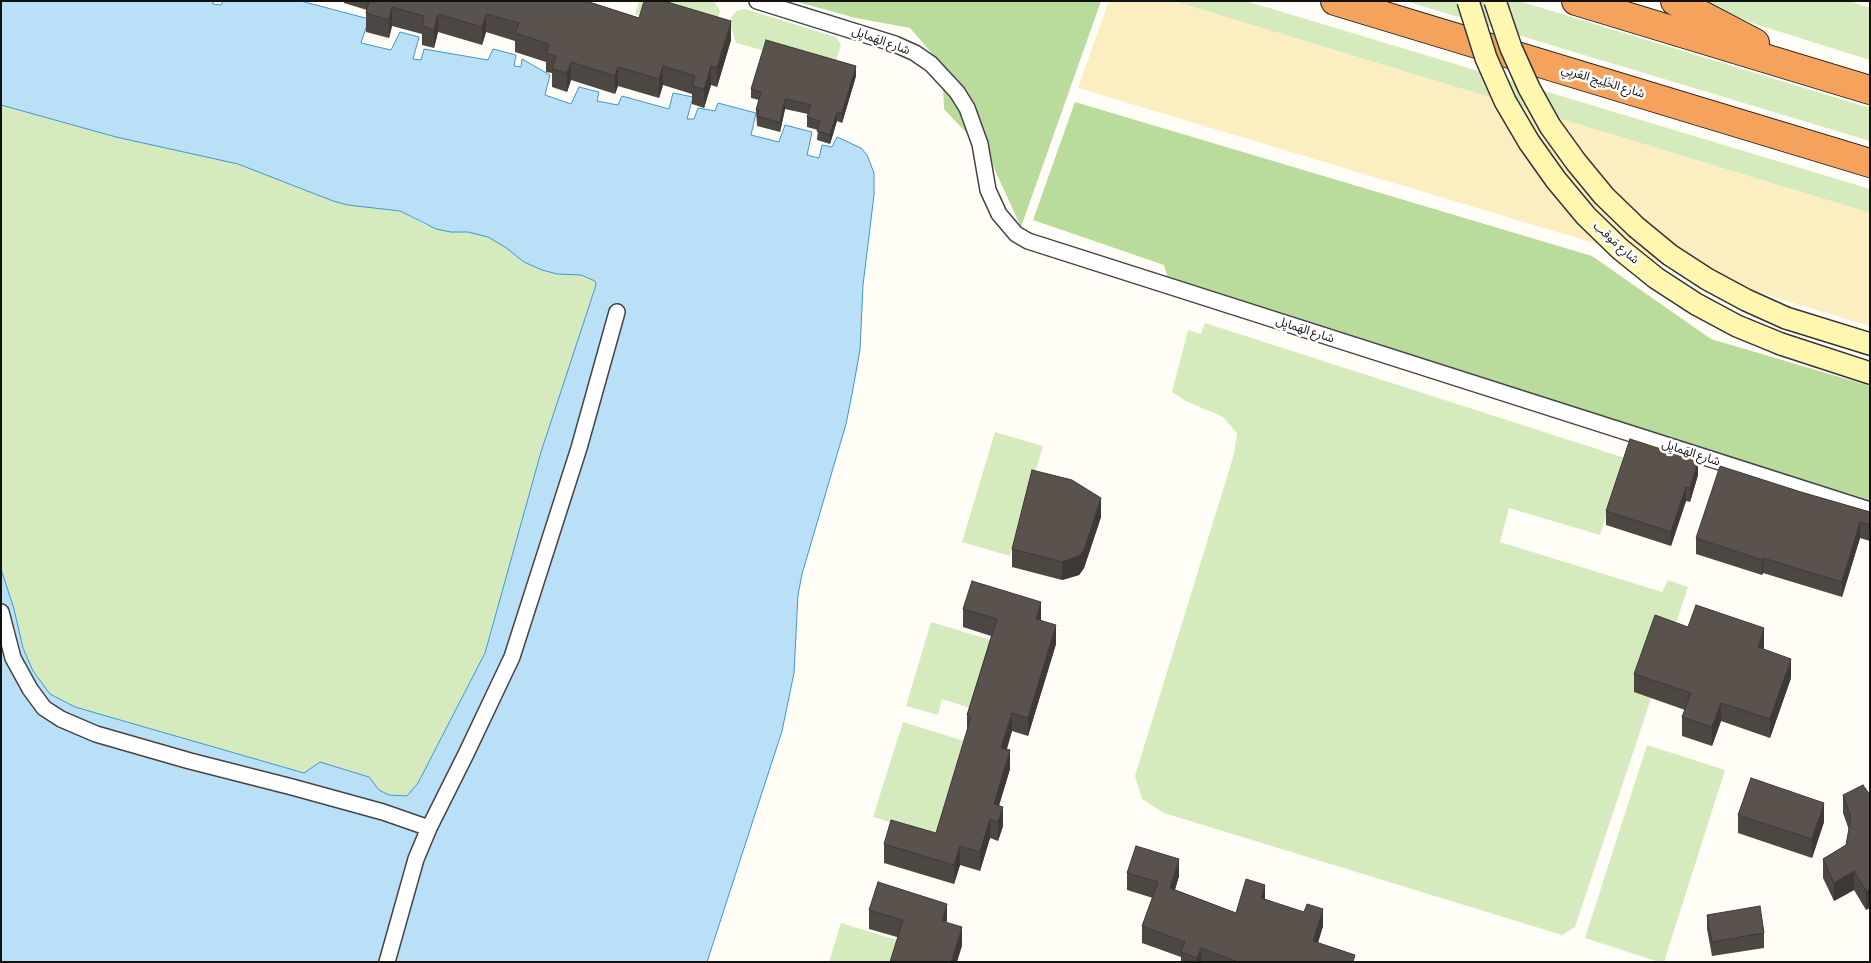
<!DOCTYPE html>
<meta charset="utf-8">
<style>
body{margin:0}
#map{position:relative;width:1871px;height:963px;overflow:hidden;background:#fffdf5;font-family:Bitter,serif}
canvas{display:block}
.frame{position:absolute;inset:0;border:2px solid #111;pointer-events:none}
</style>
<div id="map">
<canvas width="1871" height="963"></canvas>
<div class="frame"></div>
</div>
<script>
const ctx = document.querySelector('canvas').getContext('2d');
ctx.lineJoin = 'round';
function fill(path, color) {
  ctx.fillStyle = color;
  ctx.fill(path, 'evenodd');
}
function shape(rows) {
  const path = new Path2D();
  for (const r of rows) {
    path.moveTo(r[0], r[1]);
    for (let i = 2; i < r.length; i += 2) path.lineTo(r[i], r[i + 1]);
  }
  return path;
}
function trace(path, color, width, dash) {
  ctx.strokeStyle = color;
  ctx.lineWidth = width;
  ctx.lineCap = dash ? 'butt' : 'round';
  ctx.setLineDash(dash || []);
  ctx.stroke(path);
}
function write(font, color, halo, rows, align = 'center') {
  ctx.font = font + ' Bitter,"Noto Sans Arabic",serif';
  ctx.lineWidth = 5;
  ctx.setLineDash([]);
  ctx.textBaseline = 'middle';
  ctx.strokeStyle = halo;
  ctx.fillStyle = color;
  for (const [text, x, y, turn = 0] of rows) {
    ctx.save();
    ctx.translate(x, y);
    ctx.rotate((+turn || 0) * Math.PI / 180);
    ctx.textAlign = isNaN(turn) ? turn : align;
    if (halo) ctx.strokeText(text, 0, 0);
    ctx.fillText(text, 0, 0);
    ctx.restore();
  }
}
fill(shape([
 [639,1,715,2,720,11,712,37,635,14],
 [1173,1,1246,1,1870,189,1870,213],
 [1405,1,1519,1,1870,108,1870,141],
 [1701,1,1849,1,1870,8,1870,60,1752,23],
 [745,9,836,37,841,45,833,70,736,43,729,21,736,11],
 [1,105,116,137,238,164,333,201,348,205,400,211,425,225,451,232,468,232,489,237,557,274,581,275,595,281,596,285,541,452,485,653,418,783,407,796,389,795,379,790,369,777,320,762,304,773,75,707,50,694,33,671,23,648,14,609,1,569],
 [1205,323,1625,458,1600,535,1509,508,1500,542,1662,592,1668,580,1688,587,1575,927,1562,935,1164,813,1142,799,1135,776,1234,454,1237,433,1223,417,1186,401,1172,392,1188,330,1201,334],
 [995,432,1043,446,1010,556,962,542],
 [931,622,994,641,973,709,942,699,938,715,906,706],
 [903,722,964,741,935,836,873,817],
 [1647,745,1725,770,1664,962,1659,962,1585,938],
 [841,923,900,941,893,962,829,962]
]), '#d5ebbd');
fill(shape([
 [794,1,1101,1,1021,227,989,157,944,109,942,65,910,28,856,18],
 [1075,102,1592,256,1711,339,1870,386,1870,500,1169,283,1164,265,1033,220]
]), '#b9dc9c');
fill(shape([
 [1109,1,1173,1,1870,213,1870,326,1078,88]
]), '#fbeec1');
const water = shape([
 [1,1,213,1,213,4,221,5,223,1,301,1,369,19,361,43,391,50,400,32,419,37,413,59,421,60,424,49,488,60,493,49,516,55,514,66,521,67,522,59,550,75,545,95,571,104,579,87,599,92,597,101,618,105,622,96,669,109,673,93,693,97,687,119,694,119,698,108,715,111,718,103,756,113,751,135,779,142,785,125,812,132,807,155,819,158,822,145,832,147,837,137,861,148,867,155,874,173,874,195,863,285,860,350,852,394,846,424,802,574,798,595,794,673,782,731,707,962,1,962,1,569,14,609,23,648,33,671,50,694,75,707,304,773,320,762,369,777,379,790,389,795,407,796,418,783,485,653,541,452,596,285,595,281,581,275,557,274,542,270,524,262,505,247,488,237,468,232,451,232,436,229,400,211,348,205,333,201,238,164,116,137,1,105,1,1]
]);
fill(water, '#b9e0f7');
trace(water, '#3f96cf', 1);
const street = shape([
 [757,1,895,44,915,53,931,64,957,92,967,108,980,144,988,190,999,214,1016,234,1028,241,1870,510],
 [1,612,13,658,30,689,44,708,61,719,96,734,190,761,292,787,383,812,429,828],
 [387,962,416,859,429,828,466,754,512,657,579,448,617,312]
]);
const secondary = shape([
 [1786,318,1870,344],
 [1781,344,1870,373]
]);
const highway = shape([
 [1335,1,1870,163],
 [1576,1,1870,90],
 [1675,1,1755,43]
]);
trace(street, '#444', 18);
trace(secondary, '#333', 24);
trace(highway, '#222', 30);
trace(street, '#fff', 15);
trace(secondary, '#fff6b0', 21);
trace(highway, '#f5a25d', 28);
const secondaryBridge = shape([
 [1468,1,1486,58,1505,101,1529,142,1556,180,1586,216,1620,249,1656,278,1696,304,1737,326,1781,344],
 [1495,1,1511,48,1529,88,1550,126,1576,162,1604,196,1636,227,1670,255,1707,279,1746,300,1786,318]
]);
trace(secondaryBridge, '#333', 24, []);
trace(secondaryBridge, '#fff6b0', 21);
fill(shape([
 [344,1,586,1,639,18,731,40,717,87,711,85,704,108,692,104,692,94,663,85,659,98,618,86,615,94,571,80,567,92,552,87,552,73,546,72,546,62,515,52,515,41,486,32,482,45,438,32,434,48,422,45,422,34,392,26,389,38,366,32,366,13,367,10,344,3],
 [856,76,842,123,837,121,830,144,817,140,818,130,807,127,807,117,808,114,785,109,780,132,757,126,756,110,759,100,751,98,751,89],
 [1698,475,1690,502,1686,501,1671,546,1606,525,1606,511],
 [1801,492,1870,512,1870,541,1860,538,1842,597,1763,573,1762,575,1696,554,1696,538],
 [1101,517,1084,568,1079,575,1062,580,1012,567,1012,549],
 [963,609,1041,621,1056,644,1028,736,1012,731,1007,749,1010,769,999,806,1003,826,998,841,990,838,980,871,960,865,954,884,884,863,884,844,936,833,967,732,967,715,991,636,963,627],
 [1688,627,1764,647,1763,649,1791,678,1770,738,1721,721,1712,746,1682,736,1682,717,1685,710,1634,692,1634,674],
 [1843,795,1870,795,1866,910,1854,890,1834,901,1823,878,1823,859,1846,845,1849,830,1843,813],
 [1738,815,1824,822,1812,858,1738,833],
 [1127,873,1179,876,1175,890,1236,913,1265,899,1323,926,1318,943,1355,962,1181,962,1181,957,1142,943,1142,926,1153,898,1127,890],
 [869,910,947,923,962,946,897,937,869,929],
 [1707,915,1764,933,1764,948,1712,956,1707,929]
]), '#4d4742');
fill(shape([
 [392,7,392,26,389,38,389,20],
 [438,14,438,32,434,48,434,30],
 [486,14,486,32,482,45,482,27],
 [731,21,731,40,717,87,717,68],
 [571,62,571,80,567,92,567,73],
 [663,66,663,85,659,98,659,79],
 [711,66,711,85,704,108,704,89],
 [856,66,856,76,842,123,842,113],
 [618,67,618,86,615,94,615,76],
 [785,99,785,109,780,132,780,123],
 [837,112,837,121,830,144,830,135],
 [1698,461,1698,475,1690,502,1690,488],
 [1686,487,1686,501,1671,546,1671,532],
 [1101,498,1101,517,1084,568,1079,575,1062,580,1062,562],
 [1860,522,1860,538,1842,597,1842,582],
 [1763,558,1763,573,1762,575,1762,560],
 [1041,602,1041,620,1036,638,1036,619],
 [1056,625,1056,644,1028,736,1028,718],
 [1764,628,1764,647,1758,666,1758,647],
 [1791,659,1791,678,1770,738,1770,719],
 [1721,703,1721,721,1712,746,1712,727],
 [1012,713,1012,731,1001,766,1001,748],
 [1010,750,1010,769,994,821,994,804],
 [1824,803,1824,822,1812,858,1812,839],
 [1003,807,1003,826,998,841,998,822],
 [990,819,990,838,980,871,980,852],
 [960,846,960,865,954,884,954,865],
 [1179,859,1179,876,1170,905,1170,888],
 [1854,871,1854,890,1834,901,1834,883],
 [1265,885,1265,902,1261,898],
 [1870,889,1870,908,1866,910,1866,891],
 [947,904,947,922,942,921],
 [1323,909,1323,926,1313,958,1313,941],
 [962,927,962,946,957,962,951,962],
 [1201,948,1201,962,1197,962,1197,958]
]), '#3f3936');
const building = shape([
 [369,1,586,1,639,18,644,1,664,1,731,21,717,68,711,66,704,89,692,86,695,76,663,66,659,79,618,67,615,76,571,62,567,73,552,69,556,56,546,53,549,44,515,33,519,23,486,14,482,27,438,14,434,30,422,26,424,16,392,7,389,20,366,13,369,1],
 [766,40,856,66,842,113,837,112,830,135,817,131,820,121,807,117,811,105,785,99,780,123,757,116,759,110,756,110,761,92,751,89,766,40],
 [1630,439,1698,461,1690,488,1686,487,1671,532,1606,511,1630,439],
 [1720,466,1801,492,1870,512,1870,525,1860,522,1842,582,1763,558,1762,560,1696,538,1720,466],
 [1032,470,1072,480,1101,498,1084,550,1079,556,1062,562,1012,549,1032,470],
 [972,581,1041,602,1036,619,1056,625,1028,718,1012,713,1001,748,1010,750,994,804,1003,807,998,822,990,819,980,852,960,846,954,865,884,844,891,820,936,833,971,717,967,715,997,619,963,609,972,581],
 [1696,605,1764,628,1758,647,1791,659,1770,719,1721,703,1712,727,1682,717,1691,693,1634,674,1655,615,1688,627,1696,605],
 [1751,778,1824,803,1812,839,1738,815,1751,778],
 [1863,785,1870,795,1870,889,1866,891,1854,871,1834,883,1823,859,1846,845,1851,817,1843,795,1863,785],
 [1136,846,1179,859,1170,888,1236,913,1246,879,1265,885,1261,898,1304,912,1307,904,1323,909,1313,941,1355,955,1353,962,1238,962,1201,948,1197,958,1181,952,1185,942,1142,926,1158,882,1127,873,1136,846],
 [878,882,947,904,942,921,962,927,951,962,890,962,903,920,869,910,878,882],
 [1760,906,1764,933,1712,942,1707,915,1760,906]
]);
fill(building, '#5a524d');
trace(building, '#3f3936', 1);
write('12px', '#111', '#fff', [
 ["شارع الهَمايِل",881,41,20],
 ["شارع الخَلِيج العَربِي",1603,82,17],
 ["شارع مَوقب",1616,243,42],
 ["شارع الهَمايِل",1305,330,18],
 ["شارع الهَمايِل",1691,453,18]
]);
</script>
